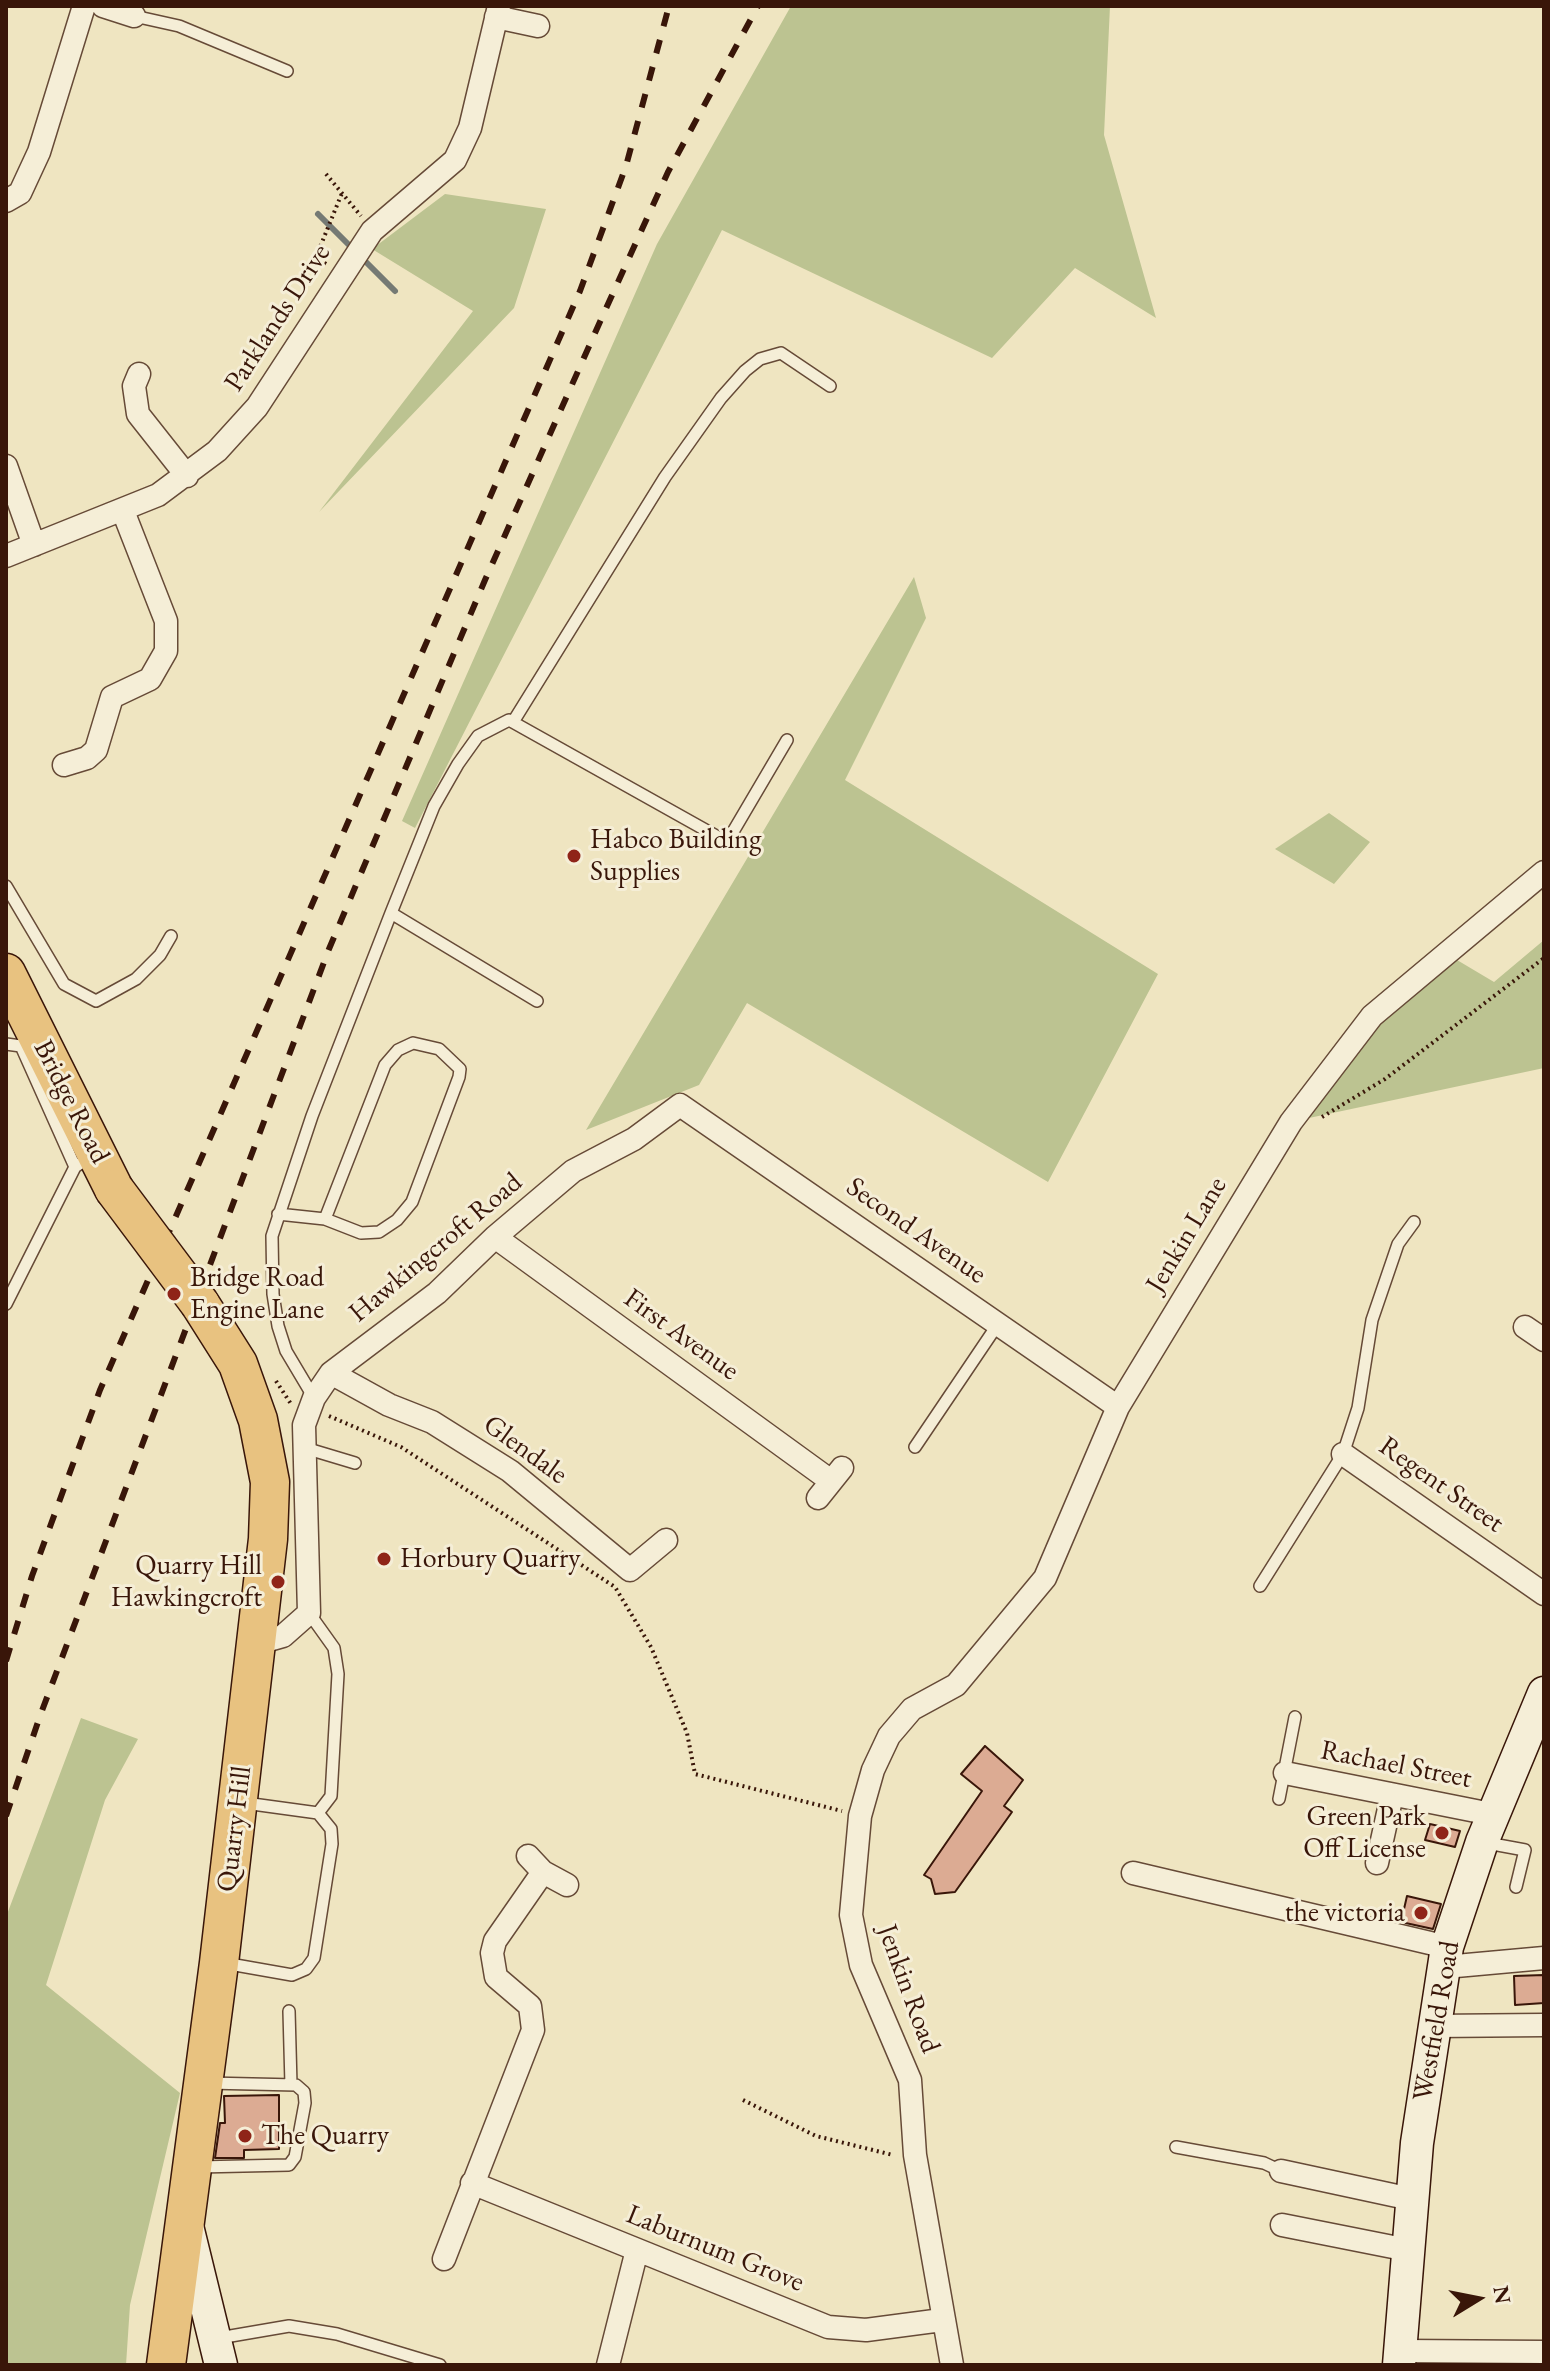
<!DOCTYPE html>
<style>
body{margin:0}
#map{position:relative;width:1550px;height:2371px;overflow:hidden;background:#efe5c1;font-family:"EB Garamond",serif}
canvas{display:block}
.frame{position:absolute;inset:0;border:8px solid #391609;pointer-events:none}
.north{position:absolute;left:1438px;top:2259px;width:80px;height:80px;-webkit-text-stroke:6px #f5eed7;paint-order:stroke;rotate:80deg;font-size:22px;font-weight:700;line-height:32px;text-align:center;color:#391609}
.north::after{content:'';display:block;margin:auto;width:28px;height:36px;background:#391609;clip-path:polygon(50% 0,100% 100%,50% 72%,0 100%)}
</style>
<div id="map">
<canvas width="1550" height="2371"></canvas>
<div class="frame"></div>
<div class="north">N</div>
</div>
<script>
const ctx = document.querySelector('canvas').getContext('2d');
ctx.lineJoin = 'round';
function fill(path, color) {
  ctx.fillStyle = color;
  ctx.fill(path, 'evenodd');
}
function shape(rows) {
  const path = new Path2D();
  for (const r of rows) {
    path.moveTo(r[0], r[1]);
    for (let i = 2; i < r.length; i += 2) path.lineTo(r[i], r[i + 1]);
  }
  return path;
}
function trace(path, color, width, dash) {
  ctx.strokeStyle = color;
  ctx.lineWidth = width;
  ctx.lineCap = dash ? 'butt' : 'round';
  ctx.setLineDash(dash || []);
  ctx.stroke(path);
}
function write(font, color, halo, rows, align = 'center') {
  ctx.font = font + ' "EB Garamond",serif';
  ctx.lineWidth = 6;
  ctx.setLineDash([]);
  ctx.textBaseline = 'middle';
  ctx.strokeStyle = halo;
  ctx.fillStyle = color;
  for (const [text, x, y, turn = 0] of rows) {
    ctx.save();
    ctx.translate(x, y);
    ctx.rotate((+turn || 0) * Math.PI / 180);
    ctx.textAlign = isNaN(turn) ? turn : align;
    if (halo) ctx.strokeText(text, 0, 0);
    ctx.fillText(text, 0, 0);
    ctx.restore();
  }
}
fill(shape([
 [791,6,1110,6,1104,135,1156,318,1075,268,992,358,722,230,415,828,402,821,657,244],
 [445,194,546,209,514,308,319,512,473,311,372,249],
 [914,577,926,618,845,780,1158,974,1048,1182,747,1003,699,1085,586,1130],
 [1329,813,1370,842,1334,884,1275,849],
 [1544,940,1544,1068,1309,1118,1377,1024,1457,960,1494,982],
 [81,1718,138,1739,105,1800,46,1985,180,2093,130,2305,126,2365,6,2365,6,1917]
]), '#bcc391');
trace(shape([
 [318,214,353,249],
 [361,257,395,291]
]), '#757a74', 6);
const building = shape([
 [985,1746,1023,1780,1004,1806,1012,1812,955,1892,935,1894,931,1879,924,1875,982,1791,961,1774,985,1746],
 [1430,1824,1460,1831,1455,1847,1425,1840,1430,1824],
 [1407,1896,1441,1904,1433,1929,1401,1922,1407,1896],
 [1544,1975,1544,2003,1515,2005,1514,1976,1544,1975],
 [279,2095,279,2149,244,2150,244,2158,215,2158,220,2123,225,2123,224,2096,279,2095]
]);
fill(building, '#dcab93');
trace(building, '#391609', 2);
const service = shape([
 [134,16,179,26,287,71],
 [513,722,665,477,721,398,745,371,760,359,781,353,830,386],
 [6,886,64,984,96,1001,136,979,160,955,171,936],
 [391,913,537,1001],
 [6,1044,21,1046,75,1167],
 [278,1214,325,1219,361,1233,379,1232,397,1220,412,1202,459,1077,460,1069,439,1049,413,1043,398,1050,385,1065,325,1219],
 [6,1304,75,1167,90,1157],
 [314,1398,286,1351,278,1326,273,1294,272,1236,312,1116,391,913,434,806,458,764,478,736,509,720,727,842,787,740],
 [915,1447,998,1324],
 [305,1448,355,1463],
 [1260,1586,1343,1454,1358,1408,1372,1320,1398,1244,1414,1222],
 [309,1613,334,1648,338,1674,331,1796,318,1813],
 [1279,1799,1295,1717],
 [1487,1843,1525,1850,1516,1887],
 [224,1963,292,1975,306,1969,314,1958,332,1844,331,1829,318,1813,245,1803],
 [289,2011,291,2085],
 [1176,2147,1264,2163,1281,2171],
 [198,2167,289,2165,295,2157,305,2103,304,2092,296,2085,208,2083],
 [219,2338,289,2326,337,2334,440,2365]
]);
const minor = shape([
 [103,6,134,16],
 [496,17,538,26],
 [6,201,20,193,39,152,84,6],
 [139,374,134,386,138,414,187,476],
 [6,466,34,545],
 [6,556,158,495,217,451,257,407,372,231,455,160,470,128,499,6],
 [64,765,87,758,96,750,112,697,150,679,166,651,166,621,123,511],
 [495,1237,831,1481],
 [1525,1327,1544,1340],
 [331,1373,389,1405,432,1422,510,1471,630,1570,666,1540],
 [1343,1454,1544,1594],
 [818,1498,842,1468],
 [255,1644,283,1636,309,1613,304,1425,314,1398,331,1373,437,1293,495,1237,573,1171,634,1139,680,1105,1118,1407],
 [1285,1773,1496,1815],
 [528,1856,543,1872,567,1885],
 [1377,1863,1392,1795],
 [1133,1873,1447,1947],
 [1445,1967,1544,1958],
 [1433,2026,1544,2025],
 [1281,2171,1411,2199],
 [472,2183,828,2327,866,2330,942,2320],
 [1282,2225,1408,2250],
 [444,2259,533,2030,530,2006,496,1977,492,1953,495,1941,543,1872],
 [1402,2351,1544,2352],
 [608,2365,637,2250],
 [952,2365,915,2155,910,2080,861,1965,851,1915,860,1816,873,1770,889,1736,912,1709,956,1685,1045,1578,1118,1407,1291,1122,1372,1016,1544,872]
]);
const secondary = shape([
 [187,2226,221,2365],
 [1399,2365,1417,2143,1447,1947,1482,1842,1544,1693]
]);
const trunk = shape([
 [6,973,114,1189],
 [166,2365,219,1963,268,1539,270,1482,258,1420,238,1364,200,1304]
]);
trace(service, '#664a37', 14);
trace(minor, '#664a37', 25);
trace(secondary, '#391609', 35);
trace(trunk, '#391609', 41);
trace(shape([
 [326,174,361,216],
 [326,264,316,257,342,193],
 [1322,1117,1385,1079,1544,958],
 [276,1381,291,1404],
 [329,1416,401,1447,615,1587,651,1647,687,1733,695,1774,842,1811],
 [743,2100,816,2136,893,2155]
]), '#391609', 4, [2, 4]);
trace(service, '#f5eed7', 11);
trace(minor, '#f5eed7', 22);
trace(secondary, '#f5eed7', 32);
trace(trunk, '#e8c280', 38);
trace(shape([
 [6,1661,32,1576,100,1390,580,291,626,166,669,6],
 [6,1816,40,1716,329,949,485,580,603,315,668,172,758,6]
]), '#391609', 6, [14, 14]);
const trunkBridge = shape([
 [114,1189,200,1304]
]);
trace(trunkBridge, '#391609', 41, []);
trace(trunkBridge, '#e8c280', 38);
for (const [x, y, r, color] of [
 [574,856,8,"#8f2418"],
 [174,1294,8,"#8f2418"],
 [384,1559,8,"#8f2418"],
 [278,1582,8,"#8f2418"],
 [1442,1833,8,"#8f2418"],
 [1421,1913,8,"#8f2418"],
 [245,2136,8,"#8f2418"]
]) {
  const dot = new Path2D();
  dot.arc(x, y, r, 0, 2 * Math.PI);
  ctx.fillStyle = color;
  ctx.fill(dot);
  trace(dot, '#f5eed7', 3);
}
write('28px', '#391609', '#f5eed7', [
 ["Parklands Drive",278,318,-57],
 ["Bridge Road",71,1102,63],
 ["Second Avenue",916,1231,35],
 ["Jenkin Lane",1187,1235,-59],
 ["Hawkingcroft Road",436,1248,-40],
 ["First Avenue",681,1335,36],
 ["Glendale",525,1450,36],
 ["Regent Street",1441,1485,35],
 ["Rachael Street",1396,1765,11],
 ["Quarry Hill",235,1829,-83],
 ["Jenkin Road",908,1989,70],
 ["Westfield Road",1437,2021,-80],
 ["Laburnum Grove",715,2249,22]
]);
write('28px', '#391609', '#f5eed7', [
 ["Habco Building",590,840],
 ["Supplies",590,872],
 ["Bridge Road",190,1278],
 ["Engine Lane",190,1310],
 ["Horbury Quarry",400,1559],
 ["Quarry Hill",262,1566,"right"],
 ["Hawkingcroft",262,1598,"right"],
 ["Green Park",1426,1817,"right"],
 ["Off License",1426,1849,"right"],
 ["the victoria",1405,1913,"right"],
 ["The Quarry",261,2136]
], 'left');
</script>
